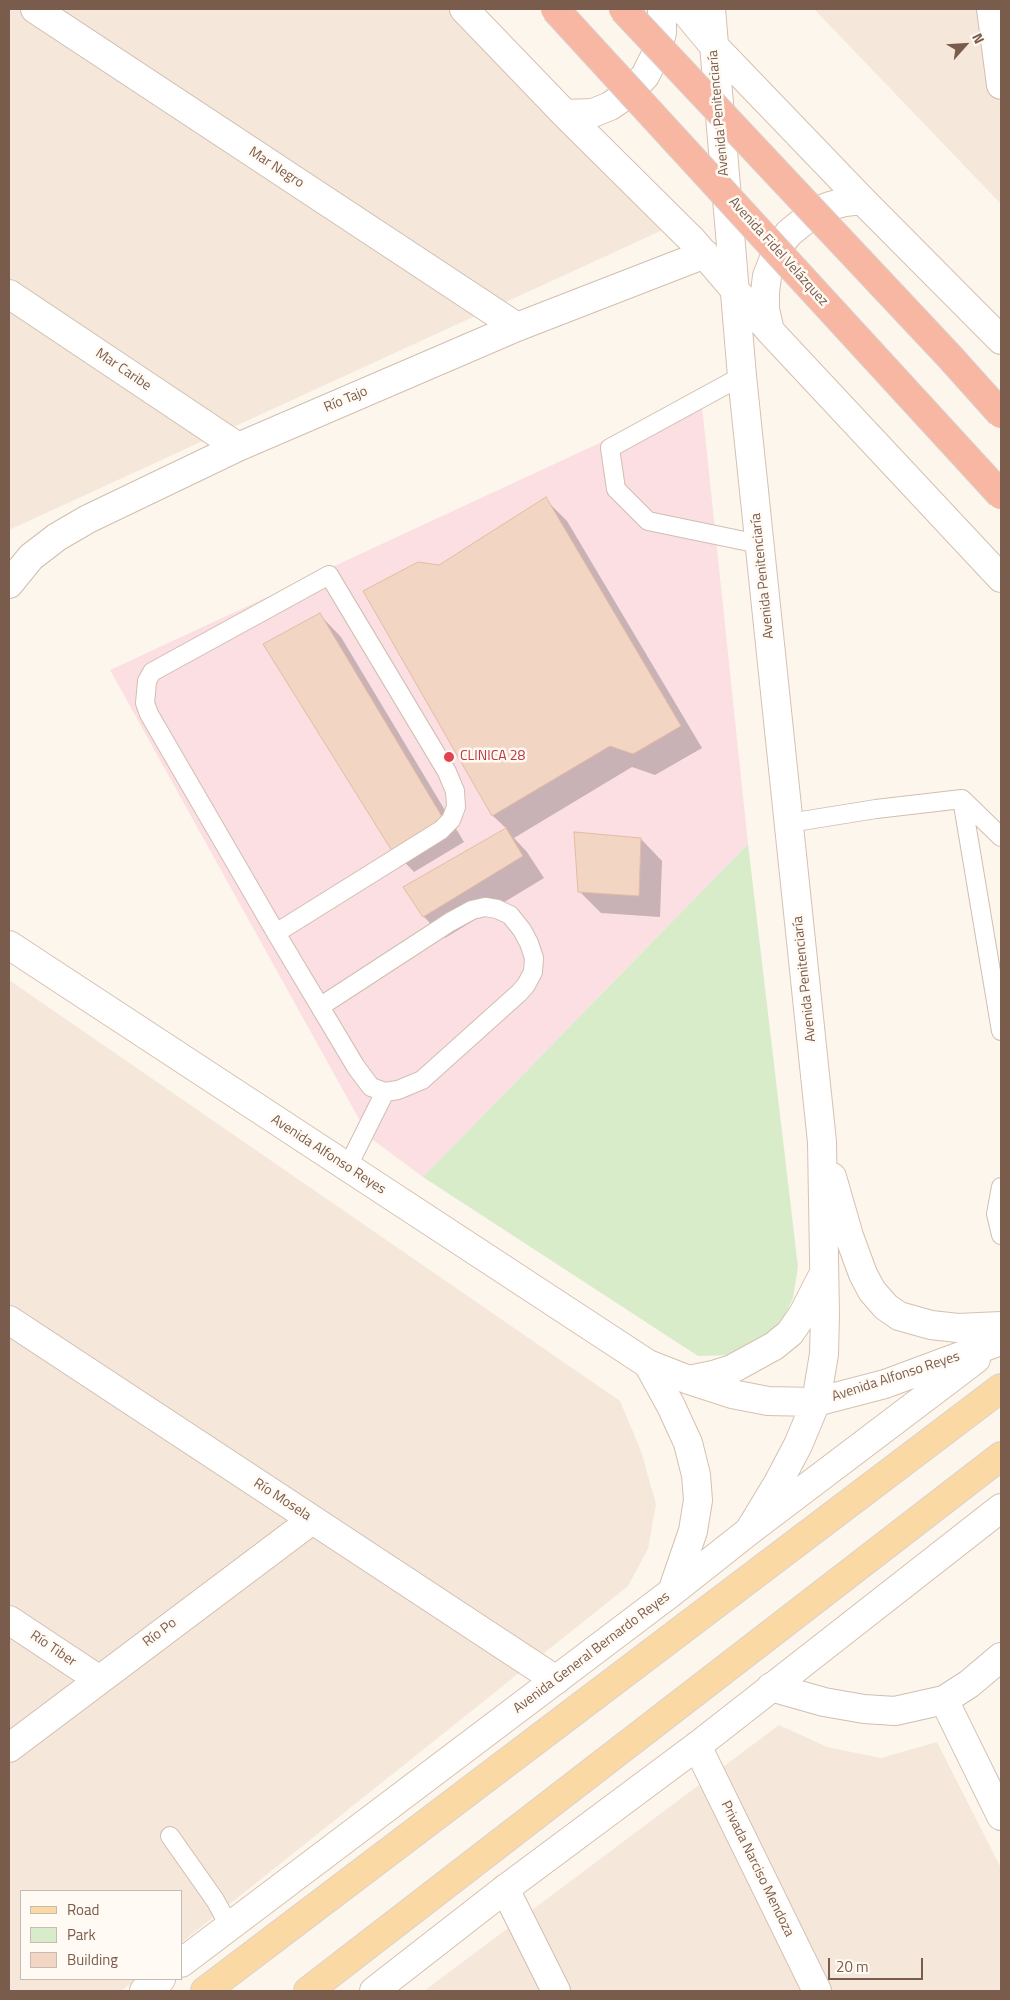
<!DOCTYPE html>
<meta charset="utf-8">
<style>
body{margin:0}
#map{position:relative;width:1010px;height:2000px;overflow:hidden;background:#fdf6ec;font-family:"Titillium Web",sans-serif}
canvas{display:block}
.frame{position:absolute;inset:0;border:10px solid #7a5c4d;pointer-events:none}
.legend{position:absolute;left:20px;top:1890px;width:162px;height:90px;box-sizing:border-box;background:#fffaf3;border:1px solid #cabbb1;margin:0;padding:6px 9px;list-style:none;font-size:15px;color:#7a5c4d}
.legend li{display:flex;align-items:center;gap:10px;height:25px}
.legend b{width:25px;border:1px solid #cabbb1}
.north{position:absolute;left:940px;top:20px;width:50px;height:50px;-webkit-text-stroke:4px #fffaf3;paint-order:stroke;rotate:64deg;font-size:14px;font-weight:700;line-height:20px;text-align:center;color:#7a5c4d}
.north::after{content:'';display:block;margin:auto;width:18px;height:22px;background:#7a5c4d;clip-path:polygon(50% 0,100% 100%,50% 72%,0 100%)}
.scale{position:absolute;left:828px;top:1958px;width:95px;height:22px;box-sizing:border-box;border:2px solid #7a5c4d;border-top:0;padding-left:6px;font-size:15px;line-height:18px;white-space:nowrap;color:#7a5c4d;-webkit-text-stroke:4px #fffaf3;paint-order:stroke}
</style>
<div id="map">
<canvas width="1010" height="2000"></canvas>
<div class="frame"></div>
<ul class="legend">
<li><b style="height:6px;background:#fbd9a5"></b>Road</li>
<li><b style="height:14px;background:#d8ecc9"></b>Park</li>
<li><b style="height:14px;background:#f3d5c3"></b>Building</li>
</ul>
<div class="north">N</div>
<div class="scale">20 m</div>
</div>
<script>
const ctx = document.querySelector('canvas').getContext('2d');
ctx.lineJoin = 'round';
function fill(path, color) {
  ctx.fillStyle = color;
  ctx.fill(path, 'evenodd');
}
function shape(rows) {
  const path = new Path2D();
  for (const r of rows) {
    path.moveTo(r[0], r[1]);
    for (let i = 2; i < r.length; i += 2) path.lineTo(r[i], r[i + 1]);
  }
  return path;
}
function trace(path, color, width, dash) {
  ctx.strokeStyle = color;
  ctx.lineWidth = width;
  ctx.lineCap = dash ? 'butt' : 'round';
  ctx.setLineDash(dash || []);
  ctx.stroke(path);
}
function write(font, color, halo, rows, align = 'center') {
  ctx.font = font + ' "Titillium Web",sans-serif';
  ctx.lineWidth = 5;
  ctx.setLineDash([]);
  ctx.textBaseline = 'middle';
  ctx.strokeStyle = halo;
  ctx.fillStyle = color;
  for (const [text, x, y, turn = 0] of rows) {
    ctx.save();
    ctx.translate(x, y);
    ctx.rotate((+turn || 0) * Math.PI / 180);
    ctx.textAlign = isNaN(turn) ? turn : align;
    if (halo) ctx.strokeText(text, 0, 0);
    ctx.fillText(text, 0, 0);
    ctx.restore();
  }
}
fill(shape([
 [9,9,452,9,667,228,9,530],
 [814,9,1001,9,1001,204],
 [9,980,620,1401,641,1451,656,1504,648,1549,628,1586,181,1943,181,1891,21,1891,21,1979,137,1979,121,1991,9,1991],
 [779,1725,827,1747,881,1758,937,1742,1001,1868,1001,1991,424,1991]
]), '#f5e8da');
fill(shape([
 [701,396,748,844,423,1177,369,1137,110,670]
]), '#fbdfe3');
fill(shape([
 [748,844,798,1267,793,1298,783,1319,765,1336,737,1355,698,1356,423,1177]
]), '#d8ecc9');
fill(shape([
 [545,499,567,521,702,748,655,775,632,767,514,838,527,852,544,878,445,938,424,917,405,887,507,829,493,816,365,591,439,566],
 [320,615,341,637,464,842,414,872,393,850],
 [641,839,662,861,660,917,601,913,579,891]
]), '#0003');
const building = shape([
 [546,497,681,726,633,754,610,746,492,816,363,591,418,562,439,565,546,497],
 [320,613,444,820,392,851,263,644,320,613],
 [506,828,523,856,423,917,403,887,506,828],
 [574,832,641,838,639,896,578,892,574,832]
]);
fill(building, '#f3d5c3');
trace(building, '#e6bba3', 1);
const lane = shape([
 [742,376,610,448,616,489,648,521,759,544],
 [962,799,1001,1031],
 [962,799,1001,837],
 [789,823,876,809,962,799],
 [276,933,441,830,451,820,456,807,455,791,447,772,329,575,152,672,147,681,146,693,145,703,149,714,276,933,356,1067,371,1087,385,1092,398,1090,422,1080,519,993,526,985,533,972,534,958,529,943,522,930,510,915,497,909,485,907,472,910,450,922,321,1006],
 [347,1168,385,1092],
 [1001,1187,996,1214,1001,1235],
 [170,1836,215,1900,230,1927]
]);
const street = shape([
 [35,9,517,327],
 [991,9,1001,85],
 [9,294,238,447],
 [9,584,31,557,57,537,88,519,238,447,517,327,705,254],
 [9,1320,556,1680],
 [9,1620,98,1679],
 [771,1687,824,1702,864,1709,895,1711,944,1700,969,1684,1001,1657],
 [944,1700,1001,1816],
 [697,1746,817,1991],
 [9,1748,312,1520],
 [505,1889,556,1991]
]);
const secondary = shape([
 [464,9,565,114,693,241,770,331,1001,578],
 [683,9,713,45,862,200,1001,340],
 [711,9,742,376,822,1142,825,1316,824,1354,816,1402,798,1445,778,1483,749,1531],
 [565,114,593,113,610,106,629,93,645,76,655,56,662,33,662,9],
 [770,331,765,309,765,292,767,276,779,246,789,233,815,212,830,206,845,202,862,200],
 [9,945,648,1364,689,1380,732,1394,768,1401,816,1402,885,1384,998,1342],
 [832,1177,849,1236,863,1274,872,1291,886,1307,899,1316,931,1325,958,1328,1001,1326],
 [648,1364,671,1406,688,1443,696,1475,698,1500,693,1531,672,1592],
 [689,1380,713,1375,732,1369,774,1346,790,1333,803,1314,823,1275],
 [181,1963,672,1592,749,1531,976,1359],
 [144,1991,161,1979],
 [374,1991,505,1889,697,1746,1001,1508]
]);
const primary = shape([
 [205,1991,1001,1388],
 [308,1991,1001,1456]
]);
trace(lane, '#d1beb0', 20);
trace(street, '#d1beb0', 30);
trace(secondary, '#d6c0b0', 30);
trace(primary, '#dad1cd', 30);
trace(lane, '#fff', 18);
trace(street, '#fff', 28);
trace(secondary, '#fff', 28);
trace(primary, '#fbd9a5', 28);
const highwayBridge = shape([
 [555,9,1001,495],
 [623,9,949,356,1001,414]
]);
trace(highwayBridge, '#dad1cd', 30, []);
trace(highwayBridge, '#f7b7a3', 28);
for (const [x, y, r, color] of [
 [449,757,6,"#e0444e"]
]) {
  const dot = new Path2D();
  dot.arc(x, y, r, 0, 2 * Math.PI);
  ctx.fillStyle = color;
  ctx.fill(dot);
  trace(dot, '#fffaf3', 2);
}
write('14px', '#7a5c4d', '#fffaf3', [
 ["Avenida Penitenciaría",719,113,-95],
 ["Mar Negro",276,168,33],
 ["Avenida Fidel Velázquez",778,252,48],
 ["Mar Caribe",123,370,34],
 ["Río Tajo",346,400,-23],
 ["Avenida Penitenciaría",763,576,-96],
 ["Avenida Penitenciaría",805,979,-96],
 ["Avenida Alfonso Reyes",328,1155,33],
 ["Avenida Alfonso Reyes",896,1377,-18],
 ["Río Mosela",282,1500,33],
 ["Río Po",160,1633,-37],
 ["Río Tiber",53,1649,34],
 ["Avenida General Bernardo Reyes",592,1653,-37],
 ["Privada Narciso Mendoza",757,1869,64]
]);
write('14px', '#be3a42', '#fffaf3', [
 ["CLINICA 28",460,757]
], 'left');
</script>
